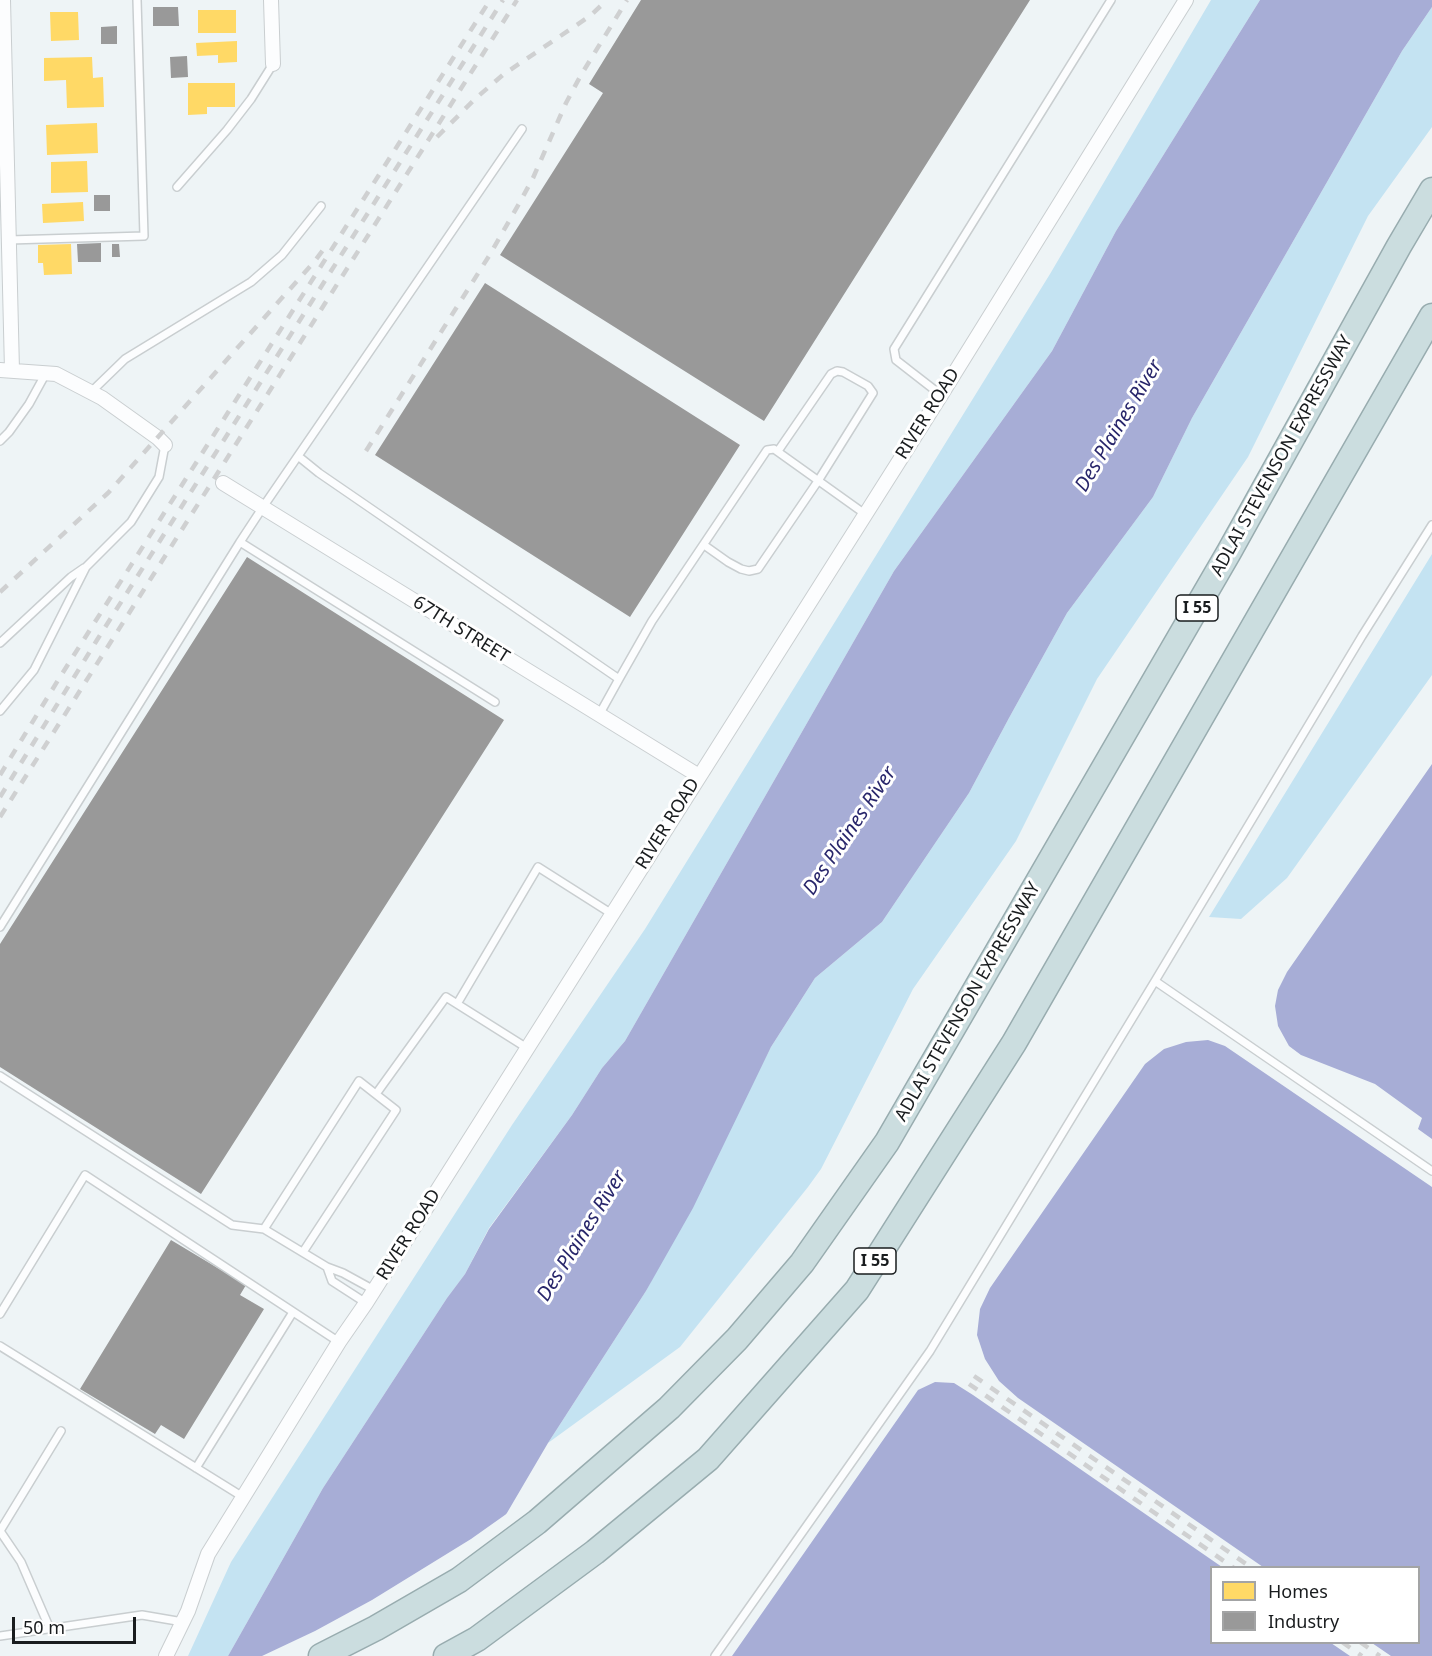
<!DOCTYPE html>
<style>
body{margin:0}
#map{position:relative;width:1432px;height:1656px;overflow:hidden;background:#eef4f6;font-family:"Noto Sans",sans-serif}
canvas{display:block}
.legend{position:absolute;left:1210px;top:1566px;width:210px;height:78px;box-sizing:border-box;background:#fff;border:2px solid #a3a4a5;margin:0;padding:8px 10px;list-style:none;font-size:18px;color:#191c1e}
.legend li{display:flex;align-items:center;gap:12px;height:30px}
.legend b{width:30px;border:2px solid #a3a4a5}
.scale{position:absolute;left:12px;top:1617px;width:124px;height:27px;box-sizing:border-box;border:3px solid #191c1e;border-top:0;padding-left:8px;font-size:18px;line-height:21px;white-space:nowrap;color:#191c1e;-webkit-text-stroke:4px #fff;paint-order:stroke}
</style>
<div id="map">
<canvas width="1432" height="1656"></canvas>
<ul class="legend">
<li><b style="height:16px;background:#ffd966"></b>Homes</li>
<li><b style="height:16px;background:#999"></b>Industry</li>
</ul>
<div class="scale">50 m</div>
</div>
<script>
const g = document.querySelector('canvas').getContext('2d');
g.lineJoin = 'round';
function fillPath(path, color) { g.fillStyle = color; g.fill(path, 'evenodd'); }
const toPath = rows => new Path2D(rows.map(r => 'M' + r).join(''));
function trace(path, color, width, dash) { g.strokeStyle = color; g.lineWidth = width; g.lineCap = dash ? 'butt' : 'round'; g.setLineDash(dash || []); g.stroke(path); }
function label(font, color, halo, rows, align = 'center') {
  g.font = font + ' "Noto Sans",sans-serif'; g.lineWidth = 6; g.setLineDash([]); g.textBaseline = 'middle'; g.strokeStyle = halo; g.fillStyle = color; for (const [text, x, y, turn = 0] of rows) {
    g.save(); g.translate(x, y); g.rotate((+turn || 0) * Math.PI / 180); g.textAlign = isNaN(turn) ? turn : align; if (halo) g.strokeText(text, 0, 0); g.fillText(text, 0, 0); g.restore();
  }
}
fillPath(toPath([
 [1211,0,1260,0,1116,231,1052,351,894,571,625,1041,602,1068,572,1115,489,1228,465,1274,447,1298,323,1488,228,1656,188,1656,231,1562,512,1125,645,929,1050,274],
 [1432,7,1432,127,1368,216,1248,457,1097,679,1016,841,913,989,821,1169,808,1187,680,1347,548,1443,646,1291,771,1047,815,978,882,922,969,793,1009,718,1067,613,1153,497,1192,418,1402,51],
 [1432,554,1432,675,1287,878,1241,919,1209,917]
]), '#c4e3f2');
fillPath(toPath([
 [1260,0,1432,0,1432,7,1402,51,1192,418,1153,497,1067,613,1009,718,969,793,882,922,815,978,771,1047,693,1208,646,1291,548,1443,423,1656,228,1656,323,1488,447,1298,465,1274,489,1229,572,1115,602,1068,625,1041,894,571,1052,351,1116,231],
 [1432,764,1432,1139,1418,1129,1422,1118,1375,1084,1301,1055,1289,1046,1278,1026,1275,1006,1278,990,1287,972],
 [1208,1040,1225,1046,1432,1187,1432,1656,1391,1656,1372,1643,1418,1642,1418,1568,1263,1567,1018,1398,999,1381,985,1359,977,1335,980,1309,990,1288,1145,1064,1164,1049,1186,1042],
 [935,1382,954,1383,973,1395,1222,1567,1212,1568,1212,1642,1331,1643,1350,1656,732,1656,918,1390]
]), '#a7add6');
fillPath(toPath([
 [512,1510,426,1656,262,1656,315,1631,372,1600,471,1539]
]), '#eef4f6');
fillPath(toPath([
 [198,10,236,10,236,33,198,33],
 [50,12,78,12,79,40,51,41],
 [237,41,237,62,218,63,218,55,197,56,196,43],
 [92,57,93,78,103,77,104,107,67,108,66,80,44,81,44,58],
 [188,83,235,83,235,107,207,107,207,114,188,115],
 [97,123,98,153,47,155,46,125],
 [87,161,88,192,51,193,51,162],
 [83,202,84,221,43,223,42,204],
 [71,244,72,274,44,275,43,263,38,263,38,245]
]), '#ffd966');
fillPath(toPath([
 [641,0,1030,0,764,421,500,255,603,93,589,84],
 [153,7,178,7,179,26,153,26],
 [117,26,117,44,101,44,101,27],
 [187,56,188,77,171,78,170,57],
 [94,195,110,195,110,211,94,211],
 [101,243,101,262,78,262,77,244],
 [112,244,119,244,120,257,112,257],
 [485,283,740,445,630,617,375,455],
 [247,557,504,720,201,1194,0,1067,0,944],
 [171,1240,246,1285,240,1295,264,1309,184,1439,161,1425,155,1434,80,1389]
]), '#999');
const lane = toPath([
 [177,187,227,130,251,99,273,64],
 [9,240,144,236,137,0],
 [91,392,125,359,251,282,282,255,321,206],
 [941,395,896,360,894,349,1111,0],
 [0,441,9,432,29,404,46,373],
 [298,456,319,473,619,679,652,621,767,450,774,449,865,514],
 [240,542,263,507,522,129],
 [704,545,728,562,741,569,749,571,758,569,818,481,873,393,868,386,843,372,837,371,831,374,778,451],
 [0,643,71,577,84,568],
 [0,711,34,670,86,567,131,522,159,477,165,445],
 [599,715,619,679],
 [0,927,240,542,495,702],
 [1155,981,1432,1171],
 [457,1004,538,867,612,914],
 [0,1076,232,1225,264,1229,327,1267],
 [376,1094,446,997,527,1048],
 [264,1229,359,1081,396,1110,303,1252],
 [366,1303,332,1281,327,1267,343,1273,374,1290],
 [0,1314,85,1175,339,1342],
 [0,1346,243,1497],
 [196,1468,293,1312],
 [0,1531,61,1431],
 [0,1531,21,1562,50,1629],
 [0,1636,142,1615,183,1622],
 [715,1656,930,1351,1155,981,1362,636,1432,525]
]);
const street = toPath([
 [3,0,12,370],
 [271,0,273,64],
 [0,370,56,374,102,398,158,438,165,445],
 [223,483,699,776],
 [166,1656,188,1611,208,1554,339,1342,366,1303,941,395,1186,0]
]);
const highway = toPath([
 [321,1656,376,1628,459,1580,537,1522,669,1408,737,1339,802,1263,887,1142,1229,552,1399,246,1432,190],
 [446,1656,477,1639,595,1552,708,1459,857,1290,1014,1043,1432,316]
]);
trace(lane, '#c9ced0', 10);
trace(street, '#c9ced0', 16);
trace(highway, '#98acaf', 27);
trace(lane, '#fcfdfe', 7);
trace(street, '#fcfdfe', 14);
trace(highway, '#cbdddf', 24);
trace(toPath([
 [437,137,476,98,504,74,590,16,607,0],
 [366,451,489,256,520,202,533,178,566,103,581,75,627,0],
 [0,592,108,493,314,262,323,250],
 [0,775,60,677,490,0],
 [0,797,97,640,503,0],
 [0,817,517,0],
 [974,1376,1252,1568],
 [969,1384,1234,1568],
 [1342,1642,1362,1656],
 [1360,1642,1380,1656]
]), '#cfd0d1', 4.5, [10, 10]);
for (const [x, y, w] of [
 [1197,608,42],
 [875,1261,42]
]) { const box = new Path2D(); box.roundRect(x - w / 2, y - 13, w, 26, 4.5); g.fillStyle = '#fff'; g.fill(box); trace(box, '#191c1e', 1.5); }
label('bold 16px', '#191c1e', null, [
 ["I 55",1197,608],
 ["I 55",875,1261]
]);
label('18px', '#191c1e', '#fff', [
 ["RIVER ROAD",928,414,-58],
 ["ADLAI STEVENSON EXPRESSWAY",1282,456,-61],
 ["67TH STREET",461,630,32],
 ["RIVER ROAD",668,824,-58],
 ["ADLAI STEVENSON EXPRESSWAY",968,1002,-60],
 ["RIVER ROAD",409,1235,-58]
]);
label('italic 20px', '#28266b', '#fff', [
 ["Des Plaines River",1119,426,-59],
 ["Des Plaines River",850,831,-56],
 ["Des Plaines River",582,1236,-58]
]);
</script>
